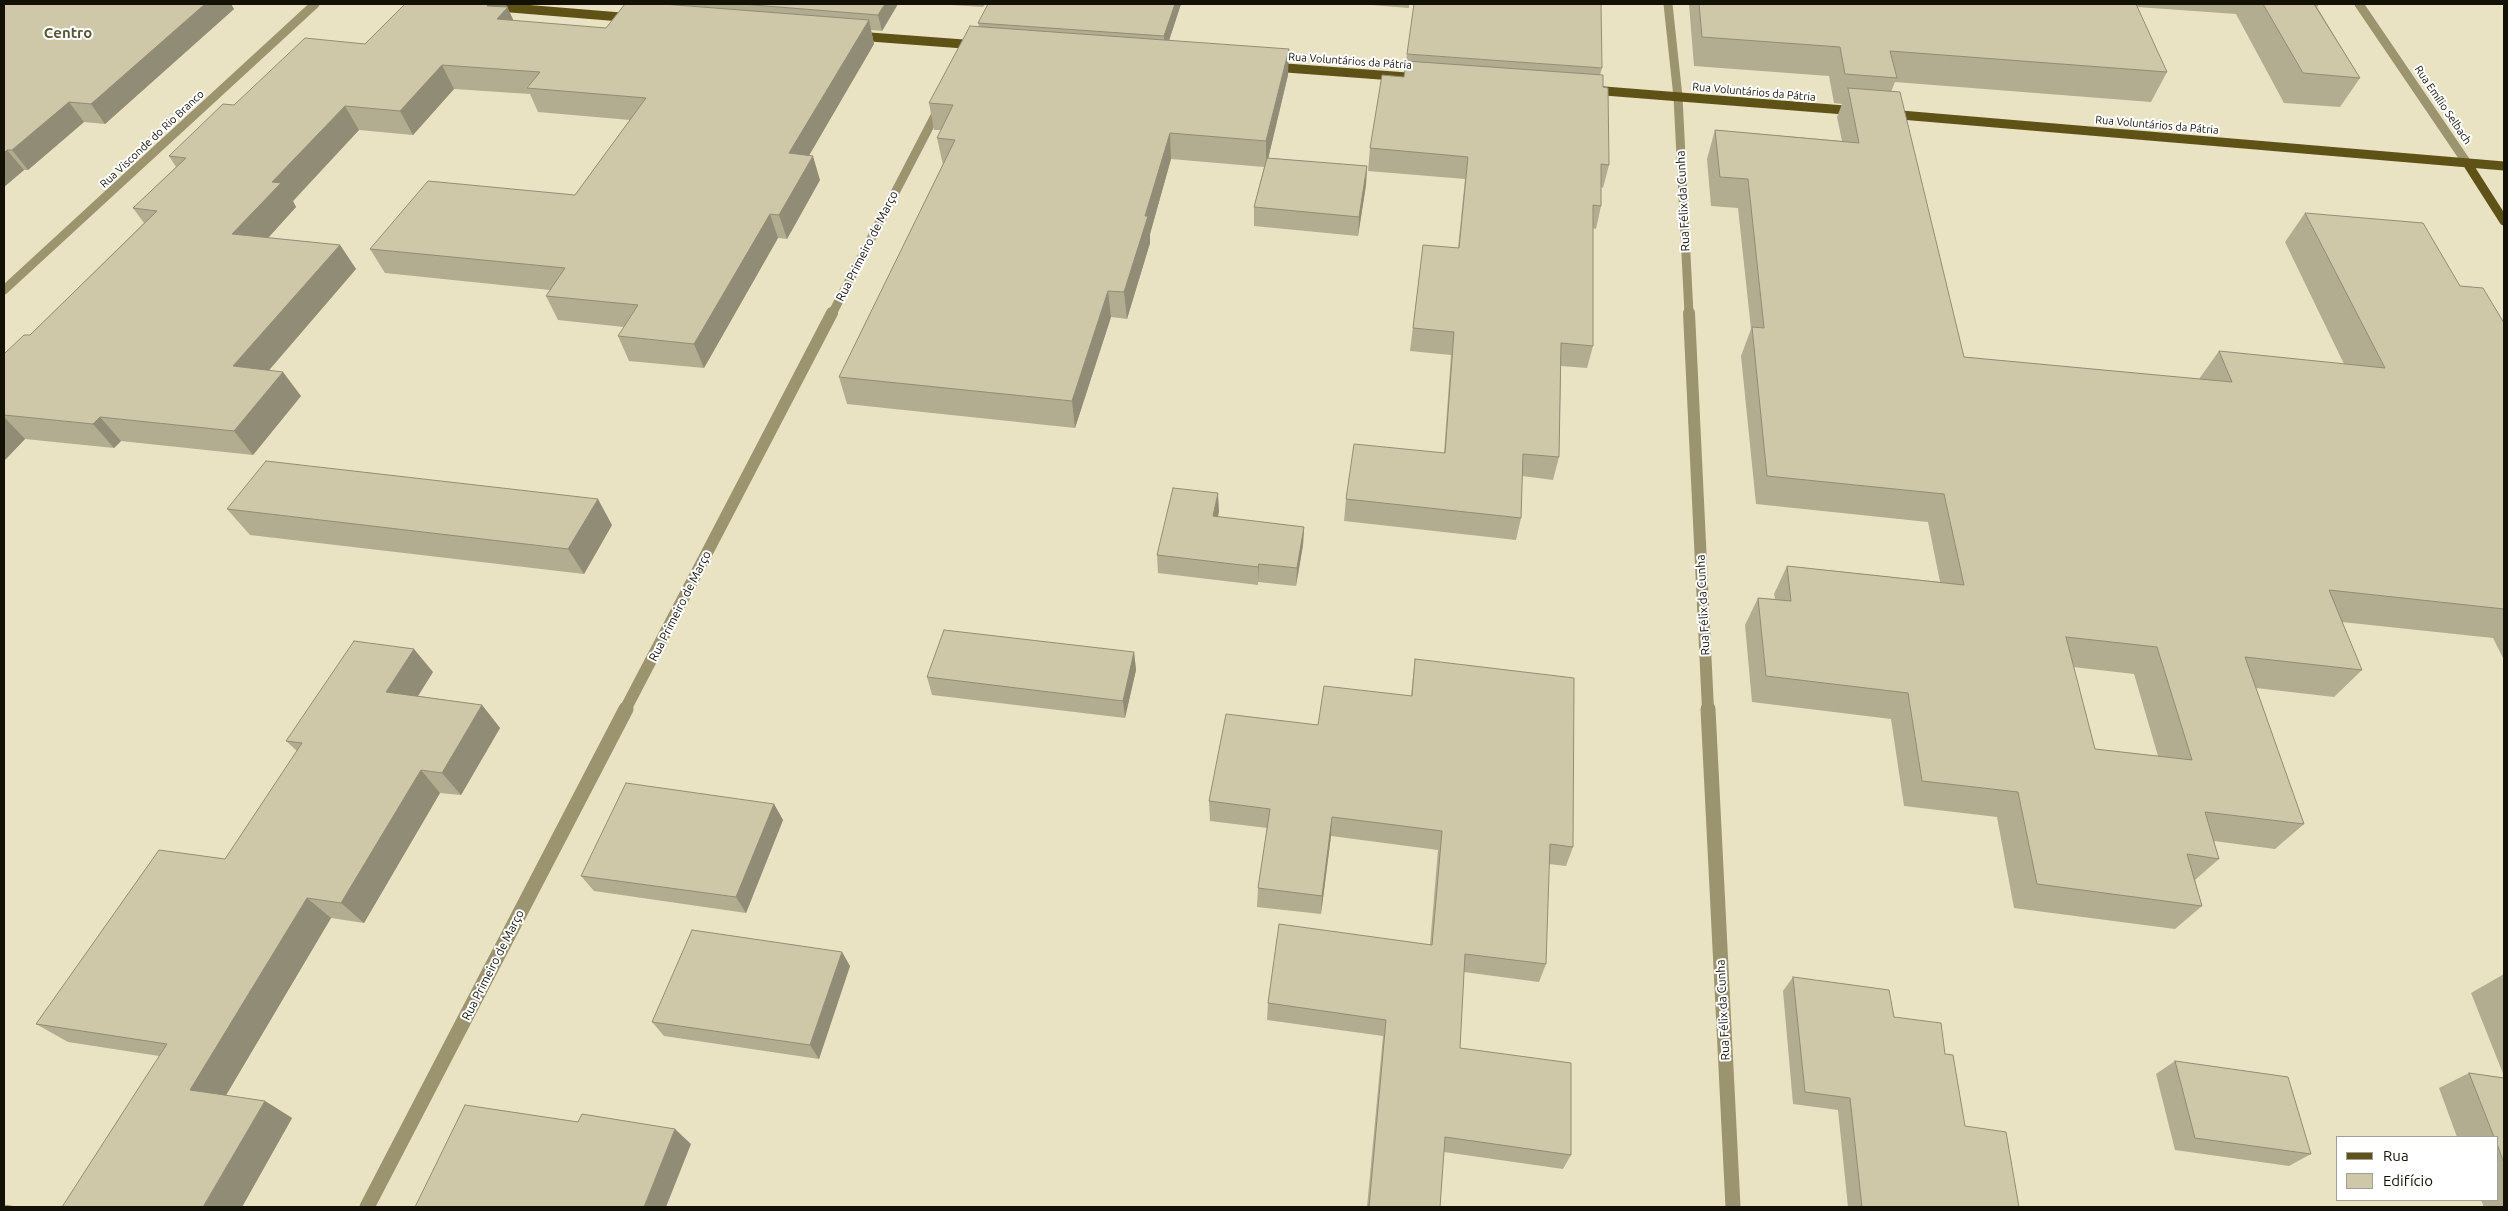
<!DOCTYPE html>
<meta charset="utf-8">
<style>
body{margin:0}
#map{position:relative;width:2508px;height:1211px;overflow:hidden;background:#eae3c3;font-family:Ubuntu,sans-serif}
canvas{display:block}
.frame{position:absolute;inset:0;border:5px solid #131006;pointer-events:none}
.legend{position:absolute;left:2336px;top:1136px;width:162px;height:65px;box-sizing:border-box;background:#fff;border:1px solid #a19f9b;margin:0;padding:6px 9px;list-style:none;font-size:15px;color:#131006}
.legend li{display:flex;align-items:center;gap:10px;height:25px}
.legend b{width:25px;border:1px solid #a19f9b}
</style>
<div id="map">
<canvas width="2508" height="1211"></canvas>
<div class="frame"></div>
<ul class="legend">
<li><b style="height:6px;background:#5f5217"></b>Rua</li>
<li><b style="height:14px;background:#cfc8a8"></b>Edifício</li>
</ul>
</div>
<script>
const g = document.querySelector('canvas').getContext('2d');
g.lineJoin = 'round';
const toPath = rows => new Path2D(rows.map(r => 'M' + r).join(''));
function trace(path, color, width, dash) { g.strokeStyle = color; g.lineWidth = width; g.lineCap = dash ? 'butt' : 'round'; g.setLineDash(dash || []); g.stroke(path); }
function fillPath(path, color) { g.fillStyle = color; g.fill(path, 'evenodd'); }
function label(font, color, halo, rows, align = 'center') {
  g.font = font + ' Ubuntu,sans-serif'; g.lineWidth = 4; g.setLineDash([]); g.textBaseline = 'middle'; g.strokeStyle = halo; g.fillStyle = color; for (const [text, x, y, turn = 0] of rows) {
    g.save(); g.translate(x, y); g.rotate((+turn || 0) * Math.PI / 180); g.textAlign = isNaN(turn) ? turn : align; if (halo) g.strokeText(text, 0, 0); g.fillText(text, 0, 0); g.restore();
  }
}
trace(toPath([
 [1668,4,1678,97,1689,314],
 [2359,4,2467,163],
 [4,290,315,4],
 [832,314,940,106]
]), '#9c946f', 9);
trace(toPath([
 [1689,313,1708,710],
 [625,710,832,313]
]), '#9c946f', 12);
trace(toPath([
 [1708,709,1733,1207],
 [367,1207,626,709]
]), '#9c946f', 15);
trace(toPath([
 [462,4,633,18],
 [857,36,977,45],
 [1273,67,1420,78],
 [1592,90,1857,111],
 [1889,114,2504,166],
 [2467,163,2504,221]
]), '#5f5217', 9);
fillPath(toPath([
 [4,4,231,4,234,9,105,124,84,122,28,170,24,170,4,187],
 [625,4,898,4,882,31,871,30,874,44,809,155,820,180,787,239,778,238,704,368,629,361,618,336,624,327,558,320,546,296,550,290,385,273,370,249,575,195,630,120,538,112,530,94,454,89,413,135,359,130,293,201,296,207,268,238,340,245,356,269,269,370,301,396,253,455,121,441,114,448,25,439,4,461,4,354,30,335,144,223,133,208,176,167,169,156,234,105,365,44,507,7,514,21,606,28],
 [936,4,985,4,983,7],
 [1181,4,1169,40,1288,75,1268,158,1367,166,1366,185,1358,236,1254,226,1254,207,1264,167,1171,159,1150,234,1150,243,1127,319,1111,317,1075,428,847,404,839,377,943,165,937,138,941,130,934,130,929,103,979,26,978,23],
 [1358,4,1409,4,1409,8],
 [1689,4,2319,4,2317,7,2360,78,2340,107,2284,103,2236,14,2137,7,2167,72,2151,102,1895,82,1891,92,1964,357,2199,379,2219,351,2344,364,2285,242,2305,213,2460,286,2504,323,2504,660,2493,638,2342,622,2362,670,2334,697,2256,688,2304,824,2275,849,2214,841,2219,859,2195,880,2202,906,2175,929,2014,908,1997,817,1904,806,1891,719,1752,702,1745,625,1758,598,1775,599,1774,594,1787,566,1940,582,1928,522,1756,504,1741,356,1751,329,1738,208,1711,206,1707,159,1715,130,1842,141,1837,117,1842,104,1834,103,1829,76,1694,66],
 [2073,667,2134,674,2158,756,2095,749],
 [1407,54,1602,68,1600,75,1603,87,1609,165,1603,188,1601,187,1601,206,1596,229,1593,228,1593,346,1587,368,1561,366,1559,457,1553,480,1522,476,1521,518,1516,540,1344,521,1346,499,1444,453,1451,355,1410,351,1423,245,1458,248,1465,179,1368,171,1370,148,1404,77],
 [227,509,612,525,584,574,250,535],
 [1219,511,1218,517,1304,527,1303,545,1296,586,1258,582,1258,585,1158,573,1157,555],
 [1134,652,1136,670,1125,718,932,695,927,677],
 [1415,659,1573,847,1566,866,1549,864,1546,964,1539,982,1464,972,1460,1048,1571,1155,1563,1169,1444,1152,1440,1207,1367,1207,1383,1036,1267,1020,1268,1003,1430,945,1438,850,1331,836,1321,914,1257,907,1258,888,1267,828,1210,821,1209,801,1411,696],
 [433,672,418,696,482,705,500,728,461,795,440,793,364,923,331,918,226,1095,265,1101,292,1118,242,1207,159,1056,68,1042,36,1024,225,859,297,751,286,741],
 [774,804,783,820,746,913,594,891,581,876],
 [850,966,819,1059,664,1036,652,1022],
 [2504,974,2504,1076,2471,993],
 [1793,977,1894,1017,1945,1054,1965,1126,2019,1207,1848,1207,1838,1110,1793,1104,1783,991],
 [2175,1061,2311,1154,2289,1166,2175,1150,2156,1074],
 [2469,1073,2504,1078,2504,1207,2484,1207,2481,1200,2497,1200,2497,1137,2457,1137,2439,1088]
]), '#b2ac90');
fillPath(toPath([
 [205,4,231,4,234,9,105,124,91,104],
 [488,4,506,4,518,31,497,29,487,6],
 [885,4,898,4,882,31,878,15],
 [1175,4,1181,4,1165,53,1164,36],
 [869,20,874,44,796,178,789,153],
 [1289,49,1288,75,1266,168,1266,141],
 [442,65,454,89,413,135,400,111],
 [69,102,84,122,28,170,12,150],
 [345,106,359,130,293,201,296,207,249,259,232,234,272,182],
 [1170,133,1171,159,1150,234,1150,243,1127,319,1124,292,1145,216],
 [7,150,24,170,4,187,4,153],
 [813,156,820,180,787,239,779,215],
 [1367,166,1366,185,1358,236,1359,217],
 [770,214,778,238,704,368,694,344],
 [340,245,356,269,252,390,233,366],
 [1108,291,1111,317,1075,428,1072,401],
 [283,372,301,396,253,455,234,431],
 [4,417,25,439,4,461],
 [100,417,121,441,114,448,93,424],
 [1218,493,1219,511,1214,535,1213,516],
 [598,499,612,525,584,574,568,549],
 [1304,527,1303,545,1296,586,1297,568],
 [1259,564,1258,582,1258,585,1258,567],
 [414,649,433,672,406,715,386,692],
 [1134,652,1136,670,1125,718,1123,701],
 [482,705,500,728,461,795,442,773],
 [421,770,440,793,364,923,341,903],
 [774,804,783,820,746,913,736,897],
 [1332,817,1331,836,1321,914,1322,896],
 [307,898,331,918,219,1107,190,1090],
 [842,952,850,966,819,1059,810,1045],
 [265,1101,292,1118,242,1207,203,1207],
 [675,1129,691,1144,666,1207,644,1207]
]), '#918c76');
const building = toPath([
 [4,4,205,4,91,104,69,102,12,150,7,150,4,153,4,4],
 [405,4,488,4,487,6,508,7,497,19,606,28,625,4,663,4,869,20,789,153,813,156,779,215,770,214,694,344,618,336,638,305,546,296,565,268,370,249,428,181,575,195,646,98,527,88,540,72,442,65,400,111,345,106,272,182,281,183,232,234,340,245,233,366,283,372,234,431,100,417,93,424,4,415,4,354,24,335,30,335,157,211,133,208,186,158,169,156,223,104,234,105,305,38,365,44,405,4],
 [741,4,885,4,878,15,741,4],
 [988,4,1175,4,1164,36,978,23,988,4],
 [1414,4,1601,4,1602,68,1407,54,1414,4],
 [1699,4,2136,4,2167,72,1890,51,1897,78,1845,74,1840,47,1702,37,1699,4],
 [2263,4,2314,4,2360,78,2303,73,2263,4],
 [970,26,1289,49,1266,141,1170,133,1145,216,1148,216,1124,292,1108,291,1072,401,839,377,955,140,937,138,953,105,929,103,970,26],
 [1406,61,1603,75,1603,87,1608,88,1609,165,1601,164,1601,206,1593,205,1593,346,1561,343,1559,457,1523,454,1521,518,1346,499,1354,444,1445,453,1454,332,1413,328,1423,245,1459,248,1468,157,1370,148,1382,75,1404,77,1406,61],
 [1848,88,1900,92,1964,357,2232,382,2219,351,2385,368,2305,213,2423,223,2460,286,2483,288,2504,323,2504,609,2329,590,2362,670,2245,657,2304,824,2205,812,2219,859,2187,854,2202,906,2037,884,2018,792,1922,781,1908,693,1766,676,1758,598,1791,601,1787,566,1964,585,1944,494,1767,476,1752,327,1764,328,1748,179,1720,177,1715,130,1859,143,1848,88],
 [2066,637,2157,647,2192,760,2095,749,2066,637],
 [1267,158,1367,166,1359,217,1254,207,1267,158],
 [266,461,598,499,568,549,227,509,266,461],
 [1173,488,1218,493,1213,516,1304,527,1297,568,1259,564,1258,567,1157,555,1173,488],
 [944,630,1134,652,1123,701,927,677,944,630],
 [354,641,414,649,386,692,482,705,442,773,421,770,341,903,307,898,190,1090,265,1101,203,1207,62,1207,167,1044,36,1024,159,850,225,859,302,743,286,741,354,641],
 [1415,659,1574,678,1573,847,1550,844,1546,964,1465,954,1460,1048,1571,1063,1571,1155,1445,1137,1440,1207,1369,1207,1386,1020,1268,1003,1279,924,1432,945,1442,831,1332,817,1322,896,1258,888,1270,809,1209,801,1226,714,1318,725,1324,686,1412,696,1415,659],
 [626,783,774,804,736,897,581,876,626,783],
 [692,930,842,952,810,1045,652,1022,692,930],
 [1793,977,1889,990,1894,1017,1941,1023,1945,1054,1953,1055,1965,1126,2006,1132,2019,1207,1862,1207,1850,1098,1805,1092,1793,977],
 [2175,1061,2288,1077,2311,1154,2195,1138,2175,1061],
 [2469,1073,2504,1078,2504,1163,2497,1144,2497,1137,2494,1137,2469,1073],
 [465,1105,578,1122,582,1114,675,1129,644,1207,415,1207,465,1105],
 [4,1205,16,1207,4,1207,4,1205]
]);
fillPath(building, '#cfc8a8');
trace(building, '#918c76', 1);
label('11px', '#131006', '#fff', [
 ["Rua Voluntários da Pátria",1350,61,4],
 ["Rua Voluntários da Pátria",1754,92,5],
 ["Rua Emílio Selbach",2443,105,56],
 ["Rua Voluntários da Pátria",2157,125,5],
 ["Rua Visconde do Rio Branco",152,139,-43]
]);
label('12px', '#131006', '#fff', [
 ["Rua Félix da Cunha",1683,201,-93],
 ["Rua Primeiro de Março",867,246,-63],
 ["Rua Félix da Cunha",1703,605,-93],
 ["Rua Primeiro de Março",680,606,-63],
 ["Rua Primeiro de Março",493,965,-63],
 ["Rua Félix da Cunha",1723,1010,-93]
]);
label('bold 15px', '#5b5539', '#fff', [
 ["Centro",68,33]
]);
</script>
